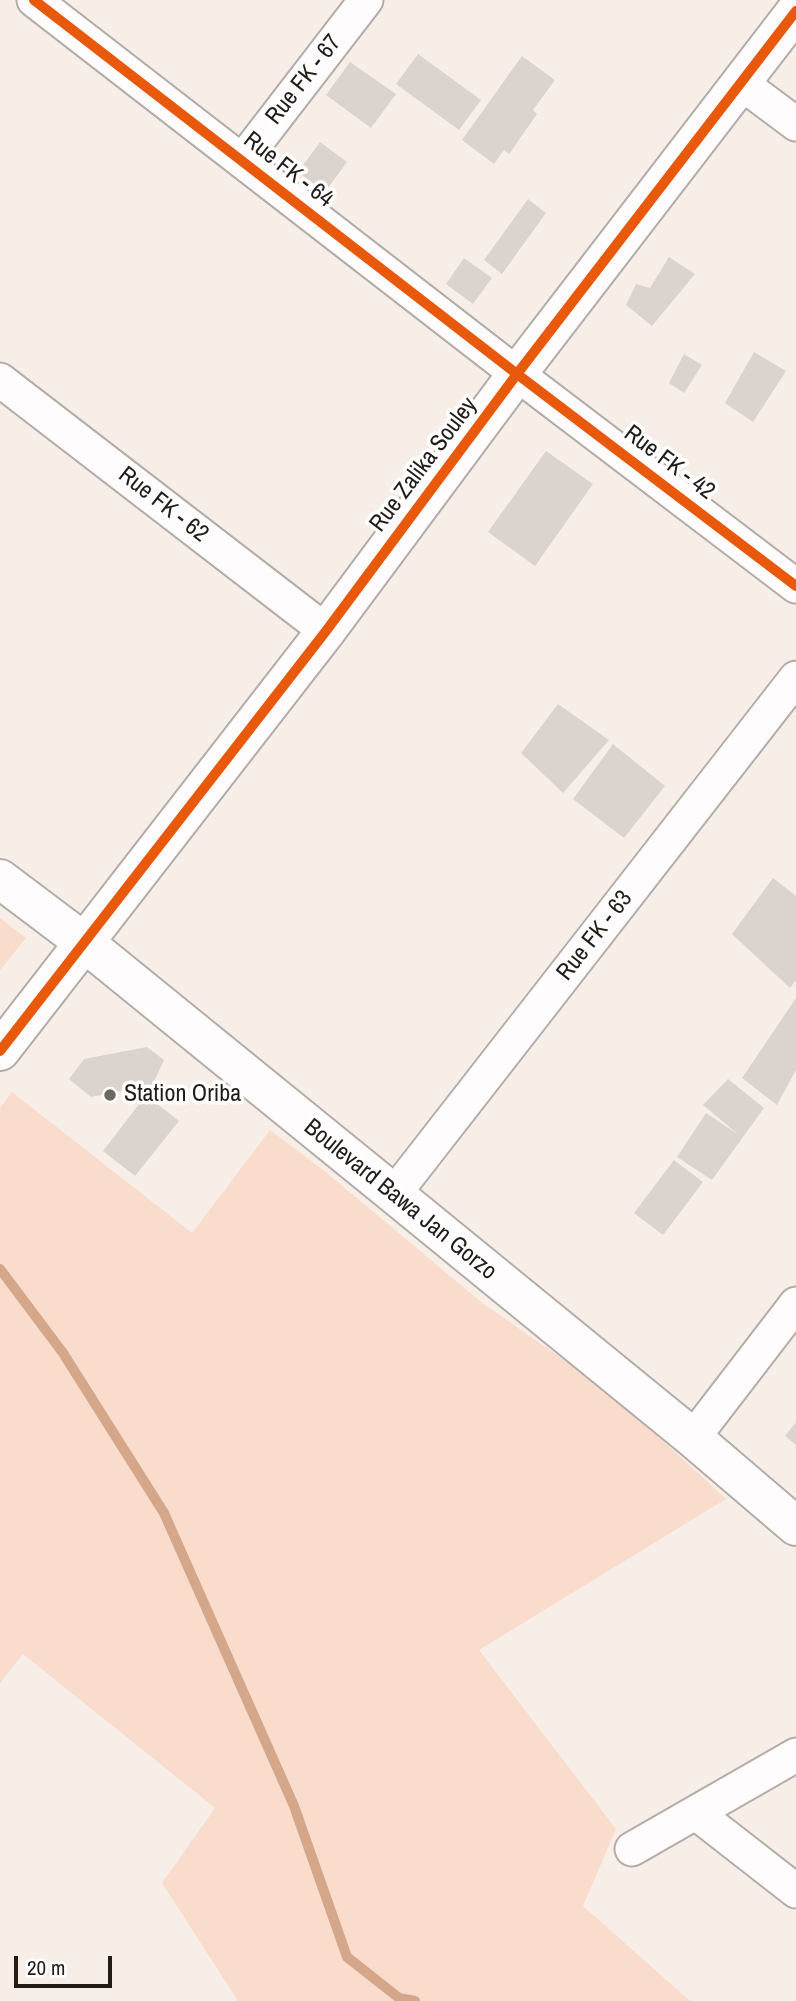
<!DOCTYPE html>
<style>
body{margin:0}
#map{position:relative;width:796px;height:2001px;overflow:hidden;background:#f8eee8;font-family:"Archivo Narrow",sans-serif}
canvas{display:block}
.scale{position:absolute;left:14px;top:1956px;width:98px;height:32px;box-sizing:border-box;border:4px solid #221c18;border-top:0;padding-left:9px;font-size:21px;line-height:24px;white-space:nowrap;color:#221c18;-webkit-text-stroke:5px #fff;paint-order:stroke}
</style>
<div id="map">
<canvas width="796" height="2001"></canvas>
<div class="scale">20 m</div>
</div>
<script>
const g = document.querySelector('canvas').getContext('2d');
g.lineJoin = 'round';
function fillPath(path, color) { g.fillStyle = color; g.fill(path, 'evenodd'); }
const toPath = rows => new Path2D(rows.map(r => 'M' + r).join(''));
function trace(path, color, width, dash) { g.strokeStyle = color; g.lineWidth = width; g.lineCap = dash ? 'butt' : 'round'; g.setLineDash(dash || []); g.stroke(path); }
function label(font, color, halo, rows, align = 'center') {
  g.font = font + ' "Archivo Narrow",sans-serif'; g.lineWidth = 7; g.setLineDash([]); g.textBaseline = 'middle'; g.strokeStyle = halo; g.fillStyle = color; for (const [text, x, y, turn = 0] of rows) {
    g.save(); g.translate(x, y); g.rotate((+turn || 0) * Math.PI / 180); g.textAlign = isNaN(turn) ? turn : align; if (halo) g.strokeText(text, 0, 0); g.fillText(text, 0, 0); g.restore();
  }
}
fillPath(toPath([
 [0,918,26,938,0,970],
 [12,1092,192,1233,270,1130,322,1169,481,1302,611,1393,726,1499,479,1650,616,1829,583,1906,690,2001,238,2001,162,1883,215,1808,23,1654,0,1683,0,1108]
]), '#f9dccb');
trace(toPath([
 [0,1269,63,1353,164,1513,294,1806,347,1957,399,1998,415,2001]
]), '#d4a78b', 10);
fillPath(toPath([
 [418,54,481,100,459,130,396,84],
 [522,56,555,80,533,110,537,114,509,154,504,150,494,164,462,140],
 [350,62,396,94,371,128,326,95],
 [320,142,347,162,325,192,298,172],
 [528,199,546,213,502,274,484,260],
 [669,257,695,274,652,326,626,305,636,284,650,288],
 [464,258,492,278,473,304,446,284],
 [754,352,786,371,753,422,725,403],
 [684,354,702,365,684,393,669,383],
 [546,451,593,484,535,566,488,532],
 [558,704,609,740,563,793,521,753],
 [613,744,665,786,624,838,573,799],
 [773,878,796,896,796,980,790,988,732,934],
 [796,998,796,1070,777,1105,742,1078],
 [147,1047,164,1060,149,1092,141,1087,91,1097,69,1079,84,1059],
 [728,1079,764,1108,712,1180,677,1157,706,1113,739,1135,703,1105],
 [146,1095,179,1121,135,1176,103,1151],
 [674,1160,703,1182,663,1235,634,1213],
 [796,1422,796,1445,785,1436]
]), '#dbd3ce');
const minor = toPath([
 [34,0,517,374,796,586],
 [741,83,796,124],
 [242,161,366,0],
 [0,380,326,631],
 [394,1194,796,678],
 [693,1438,796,1304],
 [696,1813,796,1891],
 [632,1849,796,1755]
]);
const tertiary = toPath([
 [0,1051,326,631,517,374,796,11]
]);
const secondary = toPath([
 [0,879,85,943,394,1194,693,1438,796,1526]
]);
trace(minor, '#b3aca8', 37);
trace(tertiary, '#b3aca8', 42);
trace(secondary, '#b3aca8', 42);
trace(minor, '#fefcfc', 33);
trace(tertiary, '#fefcfc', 38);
trace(secondary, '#fefcfc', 38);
trace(toPath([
 [34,0,517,374,796,586],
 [0,1051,326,631,517,374,796,11]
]), '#e8590c', 10);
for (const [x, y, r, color] of [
 [110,1095,7,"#6d6661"]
]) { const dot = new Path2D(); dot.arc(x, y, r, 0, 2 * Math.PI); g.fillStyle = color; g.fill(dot); trace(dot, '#fff', 2.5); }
label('24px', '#221c18', '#fff', [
 ["Rue FK - 67",304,80,-52],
 ["Rue FK - 64",288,170,38],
 ["Rue FK - 42",669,463,37],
 ["Rue Zalika Souley",424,465,-53],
 ["Rue FK - 62",163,505,38],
 ["Rue FK - 63",595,936,-52],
 ["Boulevard Bawa Jan Gorzo",400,1200,39]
]);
label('24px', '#221c18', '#fff', [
 ["Station Oriba",124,1095]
], 'left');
</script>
